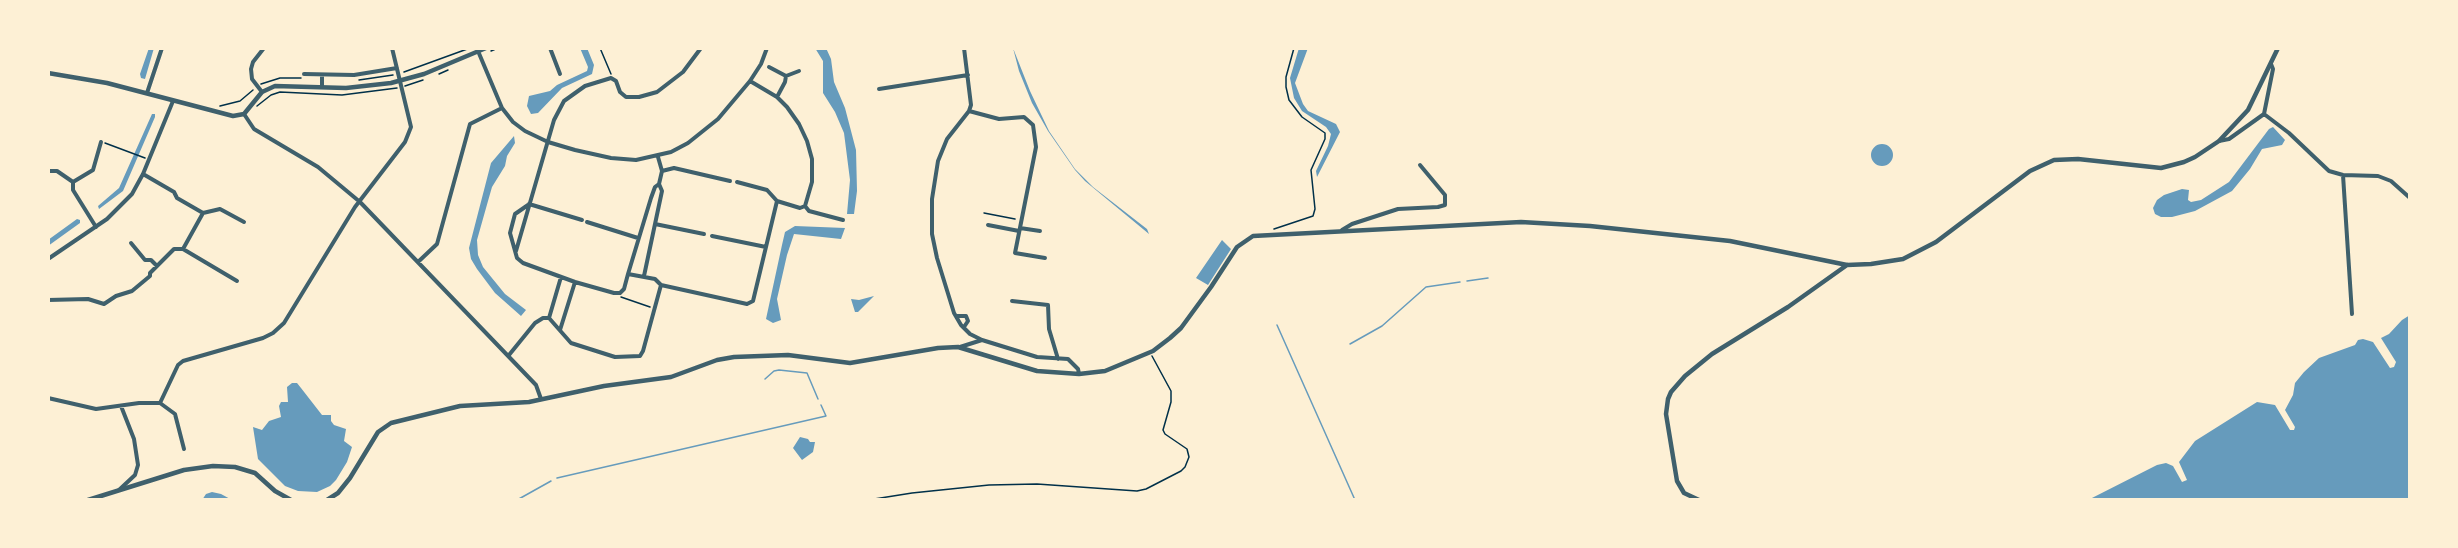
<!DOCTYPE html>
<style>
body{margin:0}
#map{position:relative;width:2458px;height:548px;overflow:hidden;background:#fdf0d5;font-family:Montserrat,sans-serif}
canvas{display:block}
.frame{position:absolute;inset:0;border:50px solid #fdf0d5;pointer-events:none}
</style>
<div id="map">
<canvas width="2458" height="548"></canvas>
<div class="frame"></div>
</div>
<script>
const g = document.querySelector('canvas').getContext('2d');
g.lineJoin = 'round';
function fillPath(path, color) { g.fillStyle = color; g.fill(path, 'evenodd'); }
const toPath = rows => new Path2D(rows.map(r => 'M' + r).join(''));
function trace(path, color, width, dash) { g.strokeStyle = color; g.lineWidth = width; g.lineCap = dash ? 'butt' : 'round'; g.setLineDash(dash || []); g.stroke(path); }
fillPath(toPath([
 [149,48,154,48,145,79,141,78,140,74],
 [580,48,587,48,594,65,592,74,562,88,538,113,531,114,527,106,529,96,550,91,557,85,587,71,588,67],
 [815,48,826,48,831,59,834,82,845,108,856,150,857,191,854,214,847,214,850,180,844,133,835,112,823,93,823,61],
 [1013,48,1030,91,1049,131,1075,169,1093,187,1147,229,1149,234,1085,181,1075,170,1048,131,1032,103,1019,71],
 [1299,48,1308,48,1295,83,1303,104,1308,111,1336,124,1340,132,1317,177,1316,171,1328,146,1331,134,1326,127,1302,111,1294,98,1290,78],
 [152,114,155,114,155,117,123,191,99,209,98,206,119,188],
 [2273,127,2285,140,2282,145,2262,149,2250,169,2232,191,2195,211,2172,217,2161,217,2155,214,2153,208,2157,200,2164,195,2182,189,2189,190,2188,200,2191,202,2201,200,2229,182,2269,129],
 [514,136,515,143,507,156,505,166,492,187,488,201,477,240,478,255,483,267,505,294,526,310,521,316,495,293,477,269,471,259,469,248,491,163],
 '1871 155a11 11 0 1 1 22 0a11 11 0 1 1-22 0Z',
 [77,219,80,220,80,223,48,246,48,240],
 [795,226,845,228,841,239,794,234,787,255,777,299,781,320,773,323,766,319,782,245,785,232],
 [1222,240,1231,249,1208,285,1196,278],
 [874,296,858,312,855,312,851,299,859,300],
 [2410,315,2410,500,2088,500,2157,465,2166,463,2173,466,2182,482,2187,480,2179,462,2195,441,2257,402,2275,405,2290,430,2294,430,2295,427,2285,410,2293,395,2295,383,2304,372,2319,358,2355,345,2358,340,2363,339,2373,342,2390,368,2394,367,2396,362,2381,338,2389,334,2402,320],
 [292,383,297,383,301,388,322,415,331,415,331,421,334,425,346,429,344,441,352,447,347,462,336,480,330,486,317,492,298,491,285,486,258,459,253,427,262,430,269,421,281,417,279,406,281,402,288,402,287,387],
 [800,437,808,439,810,442,815,442,813,452,802,460,793,448],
 [212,492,221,494,232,500,202,500,206,494]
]), '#669bbc');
trace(toPath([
 [1467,281,1488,278],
 [1277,325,1355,500],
 [1350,344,1382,326,1426,287,1460,282],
 [765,379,774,371,779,370,807,373,818,399],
 [557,478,826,416,821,405],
 [517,500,551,481]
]), '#669bbc', 1.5);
trace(toPath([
 [600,48,611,74],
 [491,51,498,48],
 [404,72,470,48],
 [439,74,448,70],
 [359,80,393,75],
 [261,84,280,78,301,78],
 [405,86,423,80],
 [220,106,240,101,253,90],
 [257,106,271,95,280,92,342,95,397,88],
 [105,143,145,158],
 [984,213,1015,219],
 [1274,229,1313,216,1315,209,1311,170,1325,139,1325,133,1302,117,1289,100,1286,87,1286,77,1294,48],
 [621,297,650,307],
 [868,500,912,493,989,485,1037,484,1137,491,1146,489,1181,471,1185,467,1189,457,1187,449,1165,434,1163,430,1171,402,1171,391,1152,356]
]), '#003049', 1.5);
trace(toPath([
 [48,339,48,340]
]), '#3f606c', 1.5);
trace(toPath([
 [550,48,560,74],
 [964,48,971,105,969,111,947,139,938,161,932,199,932,234,937,258,954,313,961,325,970,334,982,340],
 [478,51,502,108,513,122,525,131,548,142,575,150,611,158,636,160,671,152,688,143,718,119,750,81,761,64,767,48],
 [769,67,786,76,785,82,777,97],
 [304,74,354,75,397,68],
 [322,75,322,87],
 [786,76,799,71],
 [750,81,777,97,787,107,799,124,807,141,812,159,812,182,805,206],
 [879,89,968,75],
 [262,92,252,79,251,69,253,62,264,48],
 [147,93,162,48],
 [969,111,999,119,1024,117,1033,125,1036,147,1015,253,1045,258],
 [244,114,254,129,318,167,360,202,536,385,541,399],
 [2264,114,2289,133,2329,171,2343,175,2378,176,2391,181,2410,198],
 [2219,141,2229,139,2264,114,2273,69,2271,64],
 [48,171,57,171,73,182,73,190,96,227],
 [662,171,674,168,730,181],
 [143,174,174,192,177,198,203,213,220,209,244,222],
 [2343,175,2352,314],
 [73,182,93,170,101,142],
 [737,182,767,190,777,201,800,208,805,206,809,211,843,220],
 [529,204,582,220],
 [528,205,515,214,510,233,517,258,523,263,575,282,614,293,620,293,624,289,628,274,655,279,661,285],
 [587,222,638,238],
 [655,224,704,234],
 [988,225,1019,231],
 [1020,228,1040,231],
 [1342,230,1352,224,1398,209,1438,207,1445,205,1445,195,1420,165],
 [712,236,766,247],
 [131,243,145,260,151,260,157,266],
 [183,249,203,213],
 [516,251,554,120,564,101,585,86,611,78,616,81,620,92,626,97,639,97,657,92,683,72,701,48],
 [48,259,107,219,132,194,143,174,173,101],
 [418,262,437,244,470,124,502,108],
 [628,274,651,198,655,187,659,184],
 [644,276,662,191,659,184,662,171,658,157],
 [48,300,88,299,104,304,116,296,132,291,150,276,150,273,174,249,183,249,237,281],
 [1012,301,1048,305,1049,329,1058,359],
 [956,316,966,316,968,321,964,327],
 [549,318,571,343,615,357,640,356,643,351,661,285,747,304,753,301,777,201],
 [549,318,561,277],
 [560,330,575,282],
 [960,347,982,340,1037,357,1068,359,1078,369,1079,374],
 [509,355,535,323,543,318,549,318],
 [48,398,96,409,139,403,160,403,175,414,184,449],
 [160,403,178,365,183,361,263,338,273,333,284,323,355,207,405,142,411,127,392,48],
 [119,490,135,475,138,465,134,439,121,406]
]), '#3f606c', 4);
trace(toPath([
 [48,73,107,83,233,116,244,114,262,92,275,86,346,88,391,83,424,74,486,48],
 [88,500,184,470,213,466,235,467,255,473,275,491,291,500],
 [327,500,338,493,350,478,378,432,391,423,460,406,529,402,604,386,671,377,717,360,734,357,788,355,850,363,938,348,958,347,1037,371,1079,374,1105,371,1153,351,1170,338,1181,328,1211,287,1237,247,1253,236,1521,222,1590,226,1730,241,1847,265,1871,264,1903,259,1936,242,2030,171,2054,160,2078,159,2161,168,2184,162,2195,157,2219,141,2248,110,2278,48],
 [1699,500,1684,493,1677,481,1666,414,1668,399,1671,392,1685,376,1712,354,1788,307,1847,265]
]), '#3f606c', 4.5);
</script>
